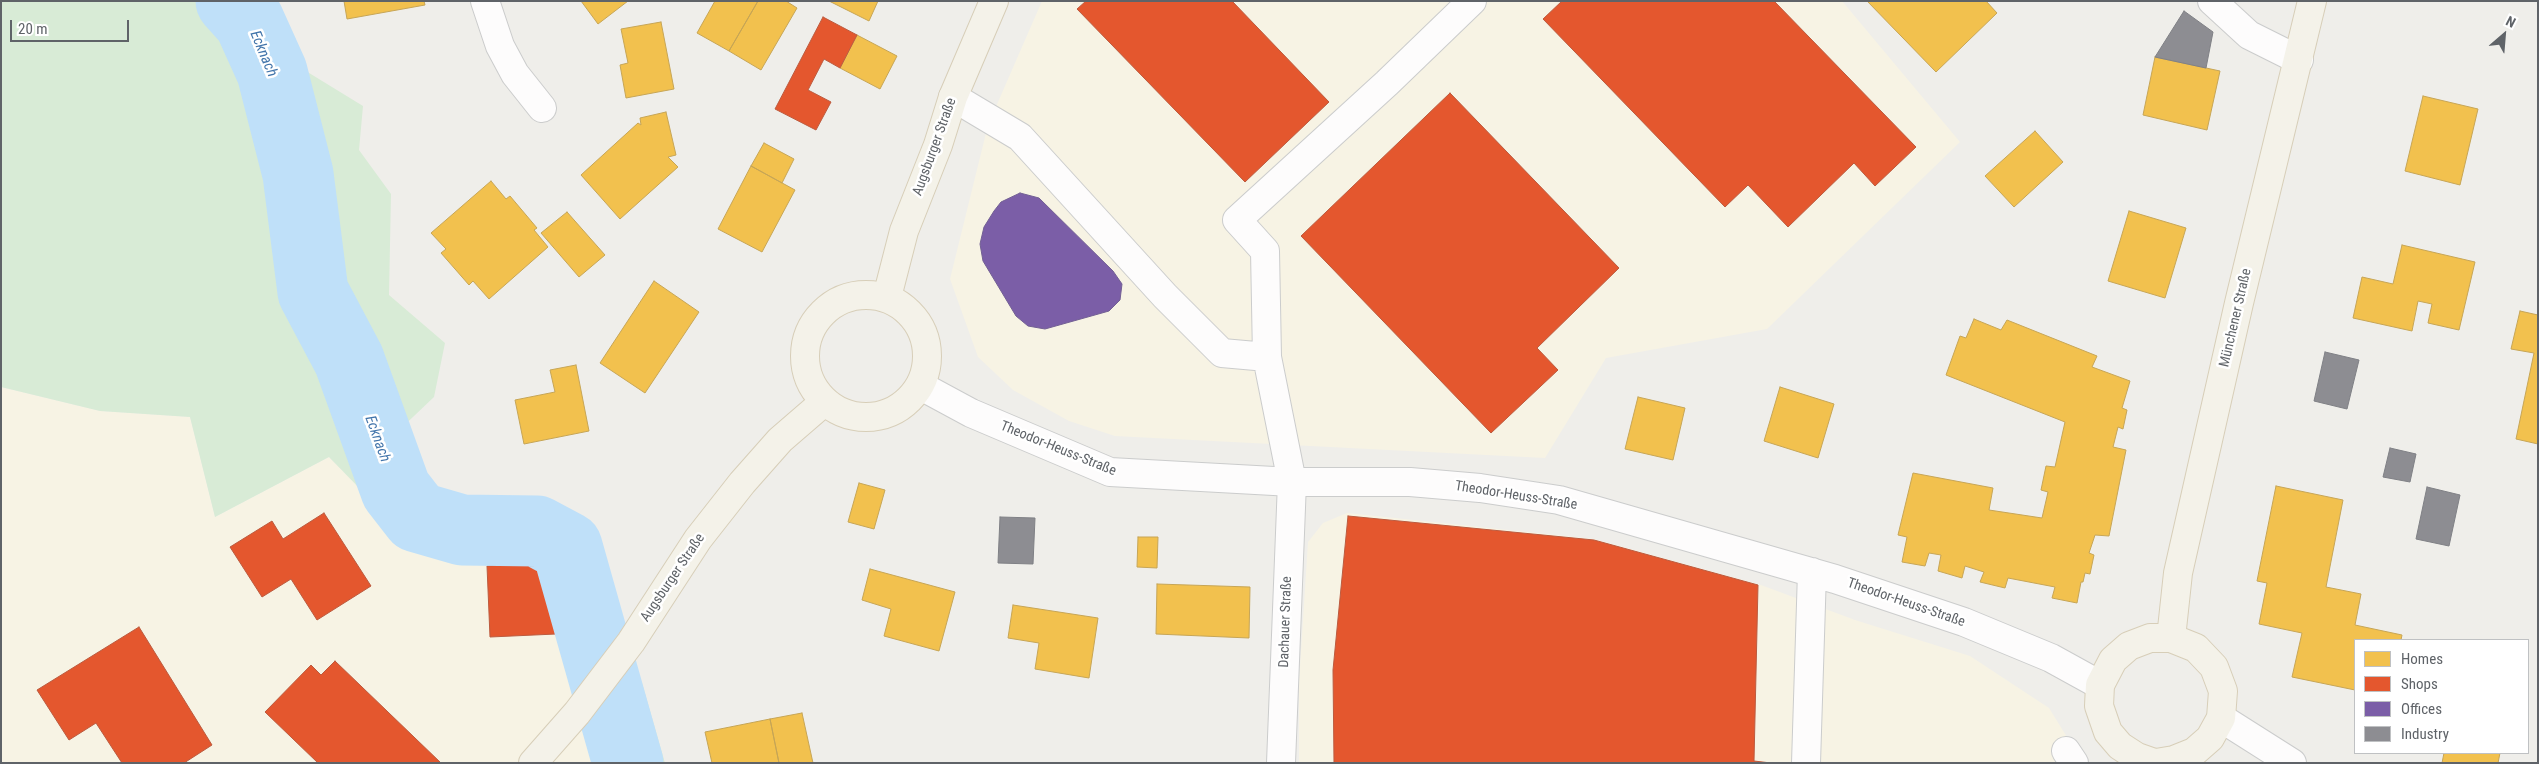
<!DOCTYPE html>
<meta charset="utf-8">
<style>
body{margin:0}
#map{position:relative;width:2539px;height:764px;overflow:hidden;background:#efeeea;font-family:"Roboto Condensed",sans-serif}
canvas{display:block}
.frame{position:absolute;inset:0;border:2px solid #5f6368;pointer-events:none}
.legend{position:absolute;left:2354px;top:639px;width:175px;height:115px;box-sizing:border-box;background:#fff;border:1px solid #bfc1c3;margin:0;padding:6px 9px;list-style:none;font-size:15px;color:#5f6368}
.legend li{display:flex;align-items:center;gap:10px;height:25px}
.legend b{width:25px;border:1px solid #bfc1c3}
.north{position:absolute;left:2479px;top:10px;width:50px;height:50px;-webkit-text-stroke:4px #fff;paint-order:stroke;rotate:27deg;font-size:14px;font-weight:700;line-height:20px;text-align:center;color:#5f6368}
.north::after{content:'';display:block;margin:auto;width:18px;height:22px;background:#5f6368;clip-path:polygon(50% 0,100% 100%,50% 72%,0 100%)}
.scale{position:absolute;left:10px;top:20px;width:119px;height:22px;box-sizing:border-box;border:2px solid #5f6368;border-top:0;padding-left:6px;font-size:15px;line-height:18px;white-space:nowrap;color:#5f6368;-webkit-text-stroke:4px #fff;paint-order:stroke}
</style>
<div id="map">
<canvas width="2539" height="764"></canvas>
<div class="frame"></div>
<ul class="legend">
<li><b style="height:14px;background:#f2c14e"></b>Homes</li>
<li><b style="height:14px;background:#e4572e"></b>Shops</li>
<li><b style="height:14px;background:#7b5ea7"></b>Offices</li>
<li><b style="height:14px;background:#8d8d92"></b>Industry</li>
</ul>
<div class="north">N</div>
<div class="scale">20 m</div>
</div>
<script>
const g = document.querySelector('canvas').getContext('2d');
g.lineJoin = 'round';
function fillPath(path, color) { g.fillStyle = color; g.fill(path, 'evenodd'); }
const toPath = rows => new Path2D(rows.map(r => 'M' + r).join(''));
function trace(path, color, width, dash) { g.strokeStyle = color; g.lineWidth = width; g.lineCap = dash ? 'butt' : 'round'; g.setLineDash(dash || []); g.stroke(path); }
function label(font, color, halo, rows, align = 'center') {
  g.font = font + ' "Roboto Condensed",sans-serif'; g.lineWidth = 5; g.setLineDash([]); g.textBaseline = 'middle'; g.strokeStyle = halo; g.fillStyle = color; for (const [text, x, y, turn = 0] of rows) {
    g.save(); g.translate(x, y); g.rotate((+turn || 0) * Math.PI / 180); g.textAlign = isNaN(turn) ? turn : align; if (halo) g.strokeText(text, 0, 0); g.fillText(text, 0, 0); g.restore();
  }
}
fillPath(toPath([
 [1042,1,1842,1,1960,142,1767,329,1606,358,1545,458,1115,436,1069,421,1013,390,978,357,950,279,988,125],
 [1,387,100,411,190,417,215,517,329,457,403,533,464,546,538,541,552,549,578,638,598,763,1,763],
 [1347,513,1594,539,1761,585,1855,620,1970,656,2049,708,2083,763,1299,763,1299,682,1308,542,1323,523]
]), '#f7f3e4');
fillPath(toPath([
 [1,1,265,1,275,15,283,57,363,106,359,150,391,194,389,295,445,343,434,397,394,435,402,474,419,499,469,519,550,517,570,529,602,613,578,638,552,549,538,541,464,546,403,533,329,457,215,517,190,417,100,411,1,387],
 [642,683,665,763,598,763,593,743]
]), '#d8ebd6');
const homes = toPath([
 [344,1,424,1,425,5,347,19,344,1],
 [581,1,628,1,598,24,581,1],
 [715,1,758,1,729,51,697,33,715,1],
 [758,1,786,1,797,8,761,70,729,51,758,1],
 [829,1,878,1,869,21,829,1],
 [1867,1,1986,1,1997,13,1936,72,1867,1],
 [661,22,674,89,626,98,620,65,628,63,621,29,661,22],
 [857,35,897,56,880,89,840,68,857,35],
 [2155,57,2220,71,2207,130,2143,115,2155,57],
 [2423,96,2478,109,2460,185,2405,171,2423,96],
 [666,112,676,155,668,157,678,167,620,219,581,175,638,123,641,125,640,118,666,112],
 [2035,131,2063,162,2014,207,1985,176,2035,131],
 [764,143,794,159,782,183,751,166,764,143],
 [751,166,795,190,762,252,718,229,751,166],
 [491,181,506,199,510,196,537,228,534,230,548,247,489,299,473,281,469,285,441,253,446,249,431,233,491,181],
 [2129,211,2186,228,2165,298,2108,281,2129,211],
 [567,212,605,255,579,277,541,233,567,212],
 [2402,245,2475,262,2459,330,2428,323,2432,304,2418,301,2412,331,2353,318,2362,277,2393,284,2402,245],
 [654,281,699,312,645,393,600,363,654,281],
 [2520,311,2538,315,2538,444,2516,439,2534,353,2511,349,2520,311],
 [1974,319,2001,330,2007,320,2097,356,2092,367,2130,381,2122,408,2127,410,2123,429,2118,427,2113,447,2126,450,2109,536,2095,535,2089,553,2094,555,2090,574,2085,573,2083,582,2081,582,2077,603,2052,598,2055,587,2008,578,2005,588,1980,582,1984,572,1965,566,1962,578,1938,571,1941,555,1929,553,1925,566,1902,562,1907,537,1898,535,1913,473,1993,488,1989,510,2042,518,2048,492,2041,490,2046,466,2055,467,2065,422,1946,375,1960,336,1966,338,1974,319],
 [576,365,589,431,524,444,515,400,555,392,550,370,576,365],
 [1780,387,1834,404,1818,458,1764,441,1780,387],
 [1638,397,1685,408,1673,460,1625,449,1638,397],
 [859,483,885,490,874,529,848,522,859,483],
 [2276,486,2343,500,2326,587,2361,594,2355,625,2402,635,2401,640,2355,640,2355,690,2292,677,2302,633,2259,624,2267,583,2257,581,2276,486],
 [1138,537,1158,537,1157,568,1137,567,1138,537],
 [870,569,955,592,939,651,884,636,891,609,862,600,870,569],
 [1157,584,1250,587,1249,638,1156,634,1157,584],
 [1013,605,1098,618,1089,678,1035,669,1039,643,1008,638,1013,605],
 [802,713,813,763,779,763,770,719,802,713],
 [770,719,779,763,712,763,705,732,770,719],
 [2444,753,2500,753,2498,763,2442,763,2444,753]
]);
fillPath(homes, '#f2c14e');
trace(homes, '#c6a556', 1);
const shops = toPath([
 [1086,1,1232,1,1329,102,1245,182,1077,9,1086,1],
 [1562,1,1774,1,1916,147,1875,186,1854,163,1788,227,1748,185,1725,207,1543,19,1562,1],
 [823,17,857,35,840,68,824,59,808,90,831,102,816,130,775,109,823,17],
 [1450,93,1619,268,1537,348,1558,370,1491,433,1301,236,1450,93],
 [324,513,371,586,317,620,291,579,262,597,230,547,272,521,283,539,324,513],
 [1348,516,1594,540,1758,585,1754,761,1771,763,1334,763,1333,670,1348,516],
 [537,544,538,564,553,563,556,634,490,637,487,566,501,565,500,546,537,544],
 [139,627,212,745,184,763,122,763,96,723,69,740,37,690,139,627],
 [335,661,441,763,318,763,265,712,311,665,321,675,335,661]
]);
fillPath(shops, '#e4572e');
trace(shops, '#bc5b3f', 1);
const offices = toPath([
 [1020,193,1039,198,1113,271,1122,284,1120,300,1109,311,1045,329,1028,326,1016,316,983,261,980,244,984,227,994,211,1001,202,1020,193]
]);
fillPath(offices, '#7b5ea7');
trace(offices, '#736094', 1);
const industry = toPath([
 [2184,11,2213,32,2206,68,2155,57,2184,11],
 [2325,352,2359,360,2347,409,2314,401,2325,352],
 [2390,448,2416,454,2410,482,2383,477,2390,448],
 [2427,487,2460,495,2449,546,2416,539,2427,487],
 [1000,517,1035,518,1033,564,998,563,1000,517]
]);
fillPath(industry, '#8d8d92');
trace(industry, '#7f8085', 1);
trace(toPath([
 [231,1,249,21,272,72,298,174,313,292,349,360,396,490,417,517,462,530,537,531,567,547,628,763]
]), '#bfe0f9', 71);
const minor = toPath([
 [485,1,500,46,515,74,542,108],
 [2212,1,2249,35,2299,60],
 [953,97,1020,137,1165,296,1222,353,1267,357],
 [921,386,971,413,1110,472,1292,482,1410,482,1480,488,1559,500,1835,579,1964,622,2051,658,2100,685],
 [2221,718,2292,763],
 [2066,751,2074,763],
 [1281,763,1292,482,1267,357,1265,251,1237,220,1387,83,1472,1],
 [1806,763,1812,572]
]);
const major = toPath([
 '805 356a61 61 0 1 1 122 0a61 61 0 1 1-122 0Z',
 [887,297,904,231,938,145,953,97,994,1],
 [2171,638,2178,573,2239,303,2312,1],
 [533,763,577,713,631,642,698,539,742,483,780,440,824,402],
 [2154,763,2137,757,2120,746,2108,732,2099,706,2100,685,2113,660,2129,646,2150,638,2171,638,2196,648,2214,667,2223,691,2221,718,2210,738,2194,752,2174,760,2156,763]
]);
trace(minor, '#cbcccc', 30);
trace(major, '#d7ceb8', 30);
trace(minor, '#fdfcfc', 28);
trace(major, '#f4f2e9', 28);
label('14px', '#5f6368', '#fff', [
 ["Augsburger Straße",935,147,-70],
 ["Münchener Straße",2236,318,-77],
 ["Theodor-Heuss-Straße",1058,449,22],
 ["Theodor-Heuss-Straße",1516,496,9],
 ["Augsburger Straße",673,578,-56],
 ["Theodor-Heuss-Straße",1906,603,19],
 ["Dachauer Straße",1286,622,-88]
]);
label('italic 15px', '#4174aa', '#fff', [
 ["Ecknach",263,54,67],
 ["Ecknach",377,439,70]
]);
</script>
